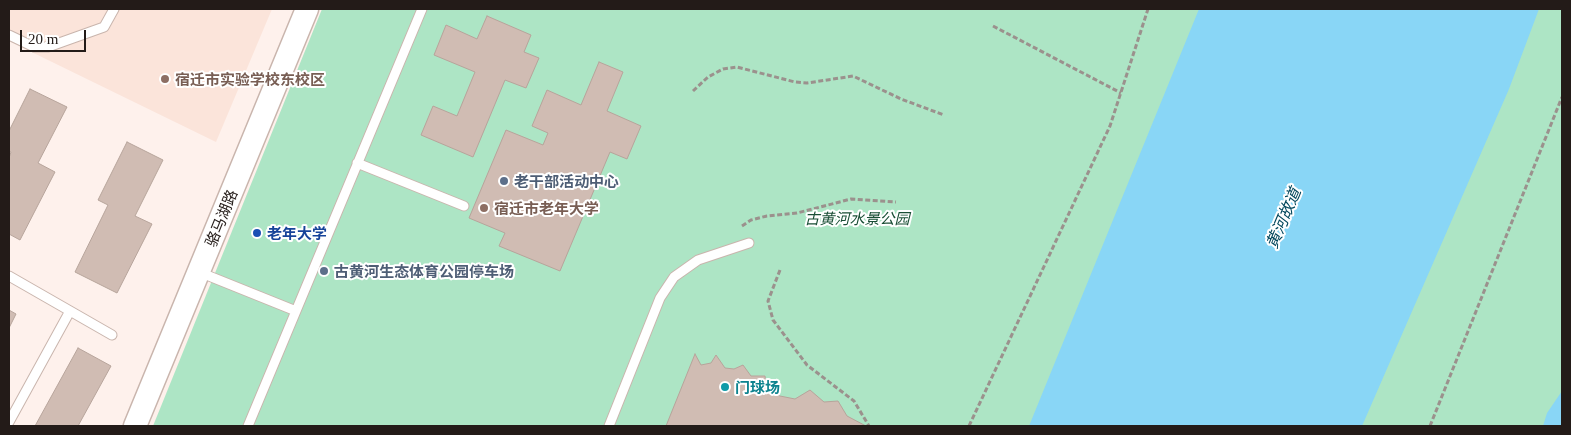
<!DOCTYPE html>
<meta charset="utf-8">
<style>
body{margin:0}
#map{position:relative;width:1571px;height:435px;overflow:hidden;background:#fef1ec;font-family:Georgia,serif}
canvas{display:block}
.frame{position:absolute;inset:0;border:10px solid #231b18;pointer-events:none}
.scale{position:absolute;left:20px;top:30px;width:66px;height:22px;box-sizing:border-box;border:2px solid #231b18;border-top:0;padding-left:6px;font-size:15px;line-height:18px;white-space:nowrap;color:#231b18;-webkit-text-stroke:4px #fff;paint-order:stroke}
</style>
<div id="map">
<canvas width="1571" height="435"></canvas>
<div class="frame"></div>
<div class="scale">20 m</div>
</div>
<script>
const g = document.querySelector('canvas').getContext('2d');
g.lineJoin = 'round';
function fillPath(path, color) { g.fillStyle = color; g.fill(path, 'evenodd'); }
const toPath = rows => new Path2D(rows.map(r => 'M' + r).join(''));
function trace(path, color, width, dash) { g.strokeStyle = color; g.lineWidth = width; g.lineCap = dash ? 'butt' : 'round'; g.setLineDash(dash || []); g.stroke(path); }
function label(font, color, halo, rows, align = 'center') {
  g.font = font + ' Georgia,"Noto Sans SC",serif'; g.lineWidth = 4; g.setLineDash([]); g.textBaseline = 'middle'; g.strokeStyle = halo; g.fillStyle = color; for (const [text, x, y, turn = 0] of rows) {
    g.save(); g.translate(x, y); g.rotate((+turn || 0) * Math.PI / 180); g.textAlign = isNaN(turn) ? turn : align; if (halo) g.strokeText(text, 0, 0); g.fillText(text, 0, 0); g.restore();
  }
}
fillPath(toPath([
 [9,9,272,9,216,142,9,41]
]), '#fbe4da');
fillPath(toPath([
 [322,9,1562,9,1562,426,153,426]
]), '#ade5c5');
fillPath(toPath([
 [1199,9,1539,9,1509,89,1362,426,1029,426],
 [1562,391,1562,426,1543,426,1547,413]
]), '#89d6f6');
const building = toPath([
 [487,16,531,35,524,52,539,58,526,88,505,80,473,157,421,135,433,106,457,116,475,72,434,55,446,25,477,39,487,16],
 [599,62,623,72,607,111,641,126,627,159,610,152,560,271,499,246,505,233,469,218,506,130,543,145,548,133,532,126,547,90,581,105,599,62],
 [30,89,67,107,38,163,55,172,20,240,9,234,9,158,11,152,9,151,9,131,30,89],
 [127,142,163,160,135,216,152,224,117,293,75,272,108,205,98,200,127,142],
 [9,310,16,314,9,328,9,310],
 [78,348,111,366,78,426,35,426,78,348],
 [695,354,701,365,711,363,716,355,725,368,734,369,743,365,751,376,765,376,766,384,772,392,780,396,795,399,810,390,824,402,838,401,847,416,866,426,666,426,695,354]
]);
fillPath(building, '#d0bcb3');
trace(building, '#b7a49b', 1);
const service = toPath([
 [9,35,34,47,48,47,104,27,114,9],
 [357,163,464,206],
 [199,272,296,311],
 [9,276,112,335],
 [9,422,70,311],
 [248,426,422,9],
 [609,426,660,298,674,277,698,260,749,243]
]);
const tertiary = toPath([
 [135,426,307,9]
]);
trace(service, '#c9b5ad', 11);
trace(tertiary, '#c9b5ad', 25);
trace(toPath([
 [993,26,1121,93],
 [693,91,708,77,723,69,737,67,795,82,807,83,853,76,901,99,944,115],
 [742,226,751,220,767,216,797,213,851,199,896,202],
 [780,270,768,301,773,320,807,365,854,401,869,426],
 [969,426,1110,126,1148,9],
 [1430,426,1562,97]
]), '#9b918d', 3, [5, 2.5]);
trace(service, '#fff', 9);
trace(tertiary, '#fff', 22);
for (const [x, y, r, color] of [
 [165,79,5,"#8d6e63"],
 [504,181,5,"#5c6f8a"],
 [484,208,5,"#8d6e63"],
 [257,233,5,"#1a4fb4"],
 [324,271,5,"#5c6f8a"],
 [725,387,5,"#0f9aa8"]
]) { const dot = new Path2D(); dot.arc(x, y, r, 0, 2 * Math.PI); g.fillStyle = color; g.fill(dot); trace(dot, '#fff', 2); }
label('bold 15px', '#785e54', '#fff', [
 ["宿迁市实验学校东校区",175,79],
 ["宿迁市老年大学",494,208]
], 'left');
label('bold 15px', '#4e5e75', '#fff', [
 ["老干部活动中心",514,181],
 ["古黄河生态体育公园停车场",334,271]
], 'left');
label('15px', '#231b18', '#fff', [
 ["骆马湖路",221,218,-68]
]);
label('italic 15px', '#194e35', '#fff', [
 ["古黄河水景公园",857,218]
]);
label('bold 15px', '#164399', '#fff', [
 ["老年大学",267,233]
], 'left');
label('bold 15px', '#0d838f', '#fff', [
 ["门球场",735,387]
], 'left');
label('italic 16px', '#00465b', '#fff', [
 ["黄河故道",1283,218,-67]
]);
</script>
